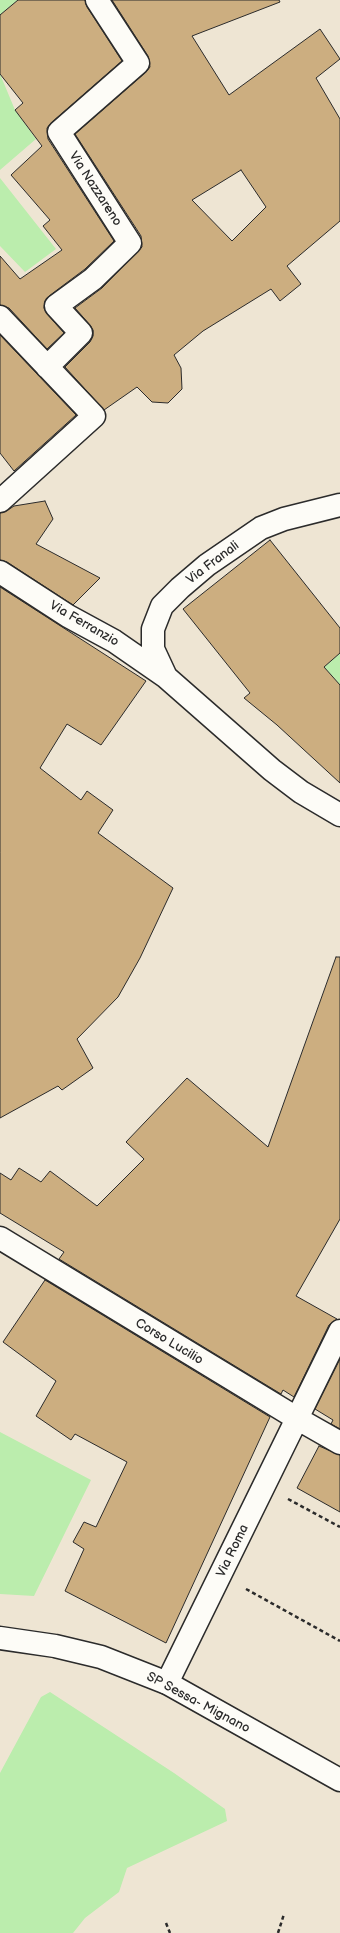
<!DOCTYPE html>
<style>
body{margin:0}
canvas{display:block;background:#eee5d3}
</style>
<canvas width="340" height="1933"></canvas>
<script>
const g = document.querySelector('canvas').getContext('2d');
g.lineJoin = 'round';
function fillPath(path, color) { g.fillStyle = color; g.fill(path, 'evenodd'); }
const toPath = rows => new Path2D(rows.map(r => 'M' + r).join(''));
function trace(path, color, width, dash) { g.strokeStyle = color; g.lineWidth = width; g.lineCap = dash ? 'butt' : 'round'; g.setLineDash(dash || []); g.stroke(path); }
function label(font, color, halo, rows, align = 'center') {
  g.font = font + ' "Balsamiq Sans",sans-serif'; g.lineWidth = 4; g.setLineDash([]); g.textBaseline = 'middle'; g.strokeStyle = halo; g.fillStyle = color; for (const [text, x, y, turn = 0] of rows) {
    g.save(); g.translate(x, y); g.rotate((+turn || 0) * Math.PI / 180); g.textAlign = isNaN(turn) ? turn : align; if (halo) g.strokeText(text, 0, 0); g.fillText(text, 0, 0); g.restore();
  }
}
fillPath(toPath([
 [0,0,18,0,0,15],
 [0,74,15,110,36,139,0,170],
 [0,178,56,249,25,272,0,246],
 [340,653,340,685,324,667],
 [0,1432,91,1480,34,1596,0,1594],
 [50,1692,174,1773,225,1809,227,1821,127,1868,119,1892,85,1918,73,1933,0,1933,0,1773,41,1697]
]), '#bbedad');
const building = toPath([
 [18,0,85,0,87,7,122,61,51,123,47,128,48,139,114,241,85,269,49,296,45,301,44,308,47,314,64,333,47,349,9,308,0,305,0,256,20,279,62,250,43,226,50,220,11,175,42,146,15,110,23,103,0,74,0,15,18,0],
 [112,0,279,0,280,2,192,36,229,95,320,29,340,59,316,78,340,119,340,221,287,266,301,284,280,301,271,289,203,331,174,355,181,368,182,389,168,403,152,402,137,387,104,410,65,367,90,342,93,336,93,330,90,325,75,308,102,288,142,247,141,236,75,134,146,72,150,67,148,56,112,0],
 [241,170,266,207,232,241,192,200,241,170],
 [0,335,76,415,14,471,0,453,0,335],
 [45,501,53,519,36,544,100,578,73,605,7,562,0,560,0,513,8,510,14,506,45,501],
 [270,540,340,628,340,653,324,667,340,685,340,783,277,725,244,698,250,693,183,609,270,540],
 [0,587,146,681,101,745,67,724,40,768,81,800,87,791,113,810,98,833,173,888,140,958,118,997,77,1039,93,1068,62,1090,58,1086,0,1118,0,587],
 [336,957,340,957,340,1219,296,1296,337,1319,329,1325,294,1397,283,1390,281,1394,59,1259,64,1252,0,1213,0,1173,11,1180,19,1168,41,1182,50,1171,97,1206,144,1159,126,1142,187,1078,268,1147,336,957],
 [45,1280,270,1417,166,1643,65,1591,84,1549,73,1542,84,1522,96,1527,127,1462,75,1434,71,1440,36,1416,56,1381,3,1342,45,1280],
 [340,1359,340,1429,331,1424,333,1420,315,1409,340,1359],
 [319,1446,340,1455,340,1512,297,1488,319,1446]
]);
fillPath(building, '#ccae80');
trace(building, '#2b2b2b', 1);
const street = toPath([
 [0,317,94,416,0,501],
 [47,367,81,333,56,306,93,279,130,243,59,132,138,63,97,0],
 [0,572,68,616,114,641,166,677,272,770,301,792,340,815],
 [166,677,153,649,153,629,162,606,180,588,207,565,261,528,284,519,340,505],
 [0,1238,298,1419,340,1443],
 [167,1683,340,1331]
]);
const secondary = toPath([
 [0,1638,55,1646,101,1657,167,1683,340,1780]
]);
trace(street, '#2b2b2b', 25);
trace(secondary, '#2b2b2b', 25);
trace(toPath([
 [288,1499,340,1527],
 [246,1589,340,1641],
 [166,1923,170,1933],
 [278,1933,284,1914]
]), '#2b2b2b', 2.5, [4, 3]);
trace(street, '#fdfcf7', 22);
trace(secondary, '#fdfcf7', 22);
label('13px', '#2b2b2b', '#fdfcf7', [
 ["Via Nazzareno",95,189,57],
 ["Via Franali",213,563,-37],
 ["Via Ferranzio",84,624,30],
 ["Corso Lucilio",169,1342,31],
 ["Via Roma",233,1551,-64],
 ["SP Sessa- Mignano",198,1703,28]
]);
</script>
